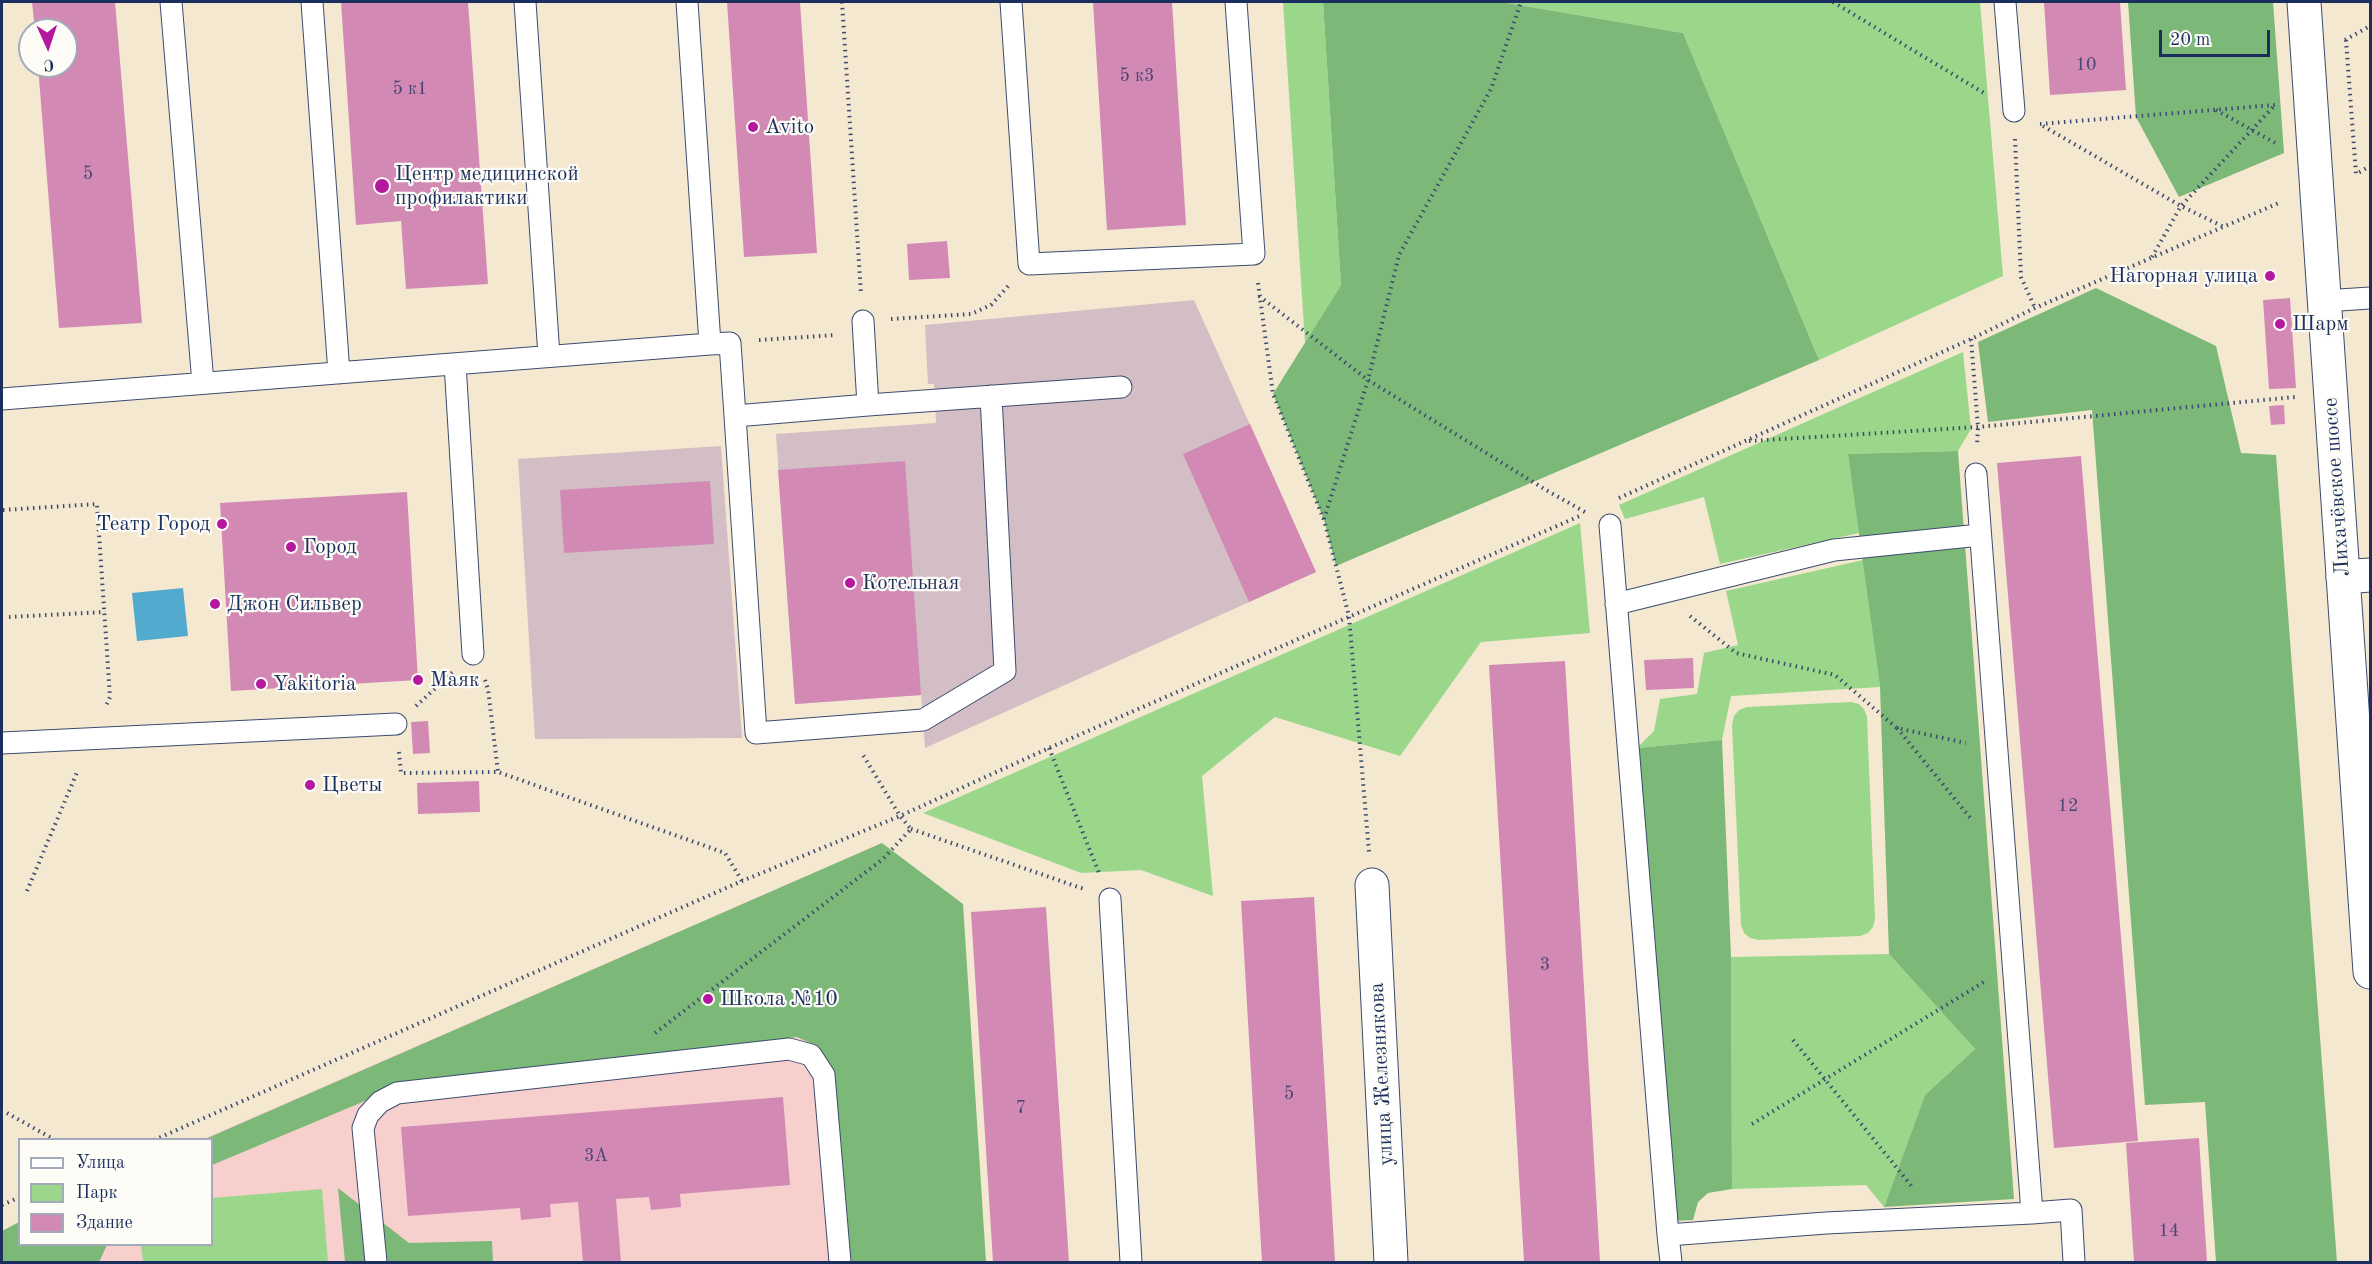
<!DOCTYPE html>
<meta charset="utf-8">
<style>
body{margin:0}
#map{position:relative;width:2372px;height:1264px;overflow:hidden;background:#f5e8d1;font-family:"Old Standard TT",serif}
canvas{display:block}
.frame{position:absolute;inset:0;border:3px solid #1b2f5e;pointer-events:none}
.legend{position:absolute;left:18px;top:1138px;width:195px;height:108px;box-sizing:border-box;background:#fdfcf7;border:2px solid #a3aaba;margin:0;padding:8px 10px;list-style:none;font-size:18px;color:#1b2f5e}
.legend li{display:flex;align-items:center;gap:12px;height:30px}
.legend b{width:30px;border:2px solid #a3aaba}
.north{position:absolute;left:18px;top:18px;width:60px;height:60px;box-sizing:border-box;background:#fdfcf7;border:2px solid #a3aaba;border-radius:50%;rotate:177deg;font-size:16px;font-weight:700;line-height:24px;text-align:center;color:#1b2f5e}
.north::after{content:'';display:block;margin:auto;width:21px;height:27px;background:#b5179e;clip-path:polygon(50% 0,100% 100%,50% 72%,0 100%)}
.scale{position:absolute;left:2159px;top:30px;width:111px;height:27px;box-sizing:border-box;border:3px solid #1b2f5e;border-top:0;padding-left:8px;font-size:18px;line-height:21px;white-space:nowrap;color:#1b2f5e;-webkit-text-stroke:4px #fdfcf7;paint-order:stroke}
</style>
<div id="map">
<canvas width="2372" height="1264"></canvas>
<div class="frame"></div>
<ul class="legend">
<li><b style="height:8px;background:#fff"></b>Улица</li>
<li><b style="height:16px;background:#9bd78b"></b>Парк</li>
<li><b style="height:16px;background:#d28ab5"></b>Здание</li>
</ul>
<div class="north">С</div>
<div class="scale">20 m</div>
</div>
<script>
const g = document.querySelector('canvas').getContext('2d');
g.lineJoin = 'round';
function fillPath(path, color) { g.fillStyle = color; g.fill(path, 'evenodd'); }
const toPath = rows => new Path2D(rows.map(r => 'M' + r).join(''));
function trace(path, color, width, dash) { g.strokeStyle = color; g.lineWidth = width; g.lineCap = dash ? 'butt' : 'round'; g.setLineDash(dash || []); g.stroke(path); }
function label(font, color, halo, rows, align = 'center') {
  g.font = font + ' "Old Standard TT",serif'; g.lineWidth = 4.5; g.setLineDash([]); g.textBaseline = 'middle'; g.strokeStyle = halo; g.fillStyle = color; for (const [text, x, y, turn = 0] of rows) {
    g.save(); g.translate(x, y); g.rotate((+turn || 0) * Math.PI / 180); g.textAlign = isNaN(turn) ? turn : align; if (halo) g.strokeText(text, 0, 0); g.fillText(text, 0, 0); g.restore();
  }
}
fillPath(toPath([
 [882,843,910,1262,49,1262,58,1245,212,1244,212,1140,203,1139]
]), '#f7d0ce');
fillPath(toPath([
 [1194,300,1316,572,925,748,921,695,795,704,776,434,936,423,934,384,928,384,925,325],
 [721,446,742,738,535,739,518,459]
]), '#d2bec4');
fillPath(toPath([
 [1283,2,1323,2,1341,285,1305,343],
 [1501,2,1980,2,2003,276,1819,360,1683,33],
 [1963,352,1971,429,1958,451,1848,454,1859,533,1720,564,1704,497,1625,519,1619,505],
 [1580,523,1590,633,1481,642,1400,756,1275,717,1202,776,1213,896,1141,870,1081,873,923,813],
 [1863,560,1880,687,1731,696,1722,740,1637,748,1654,731,1660,699,1697,694,1704,653,1738,645,1726,591],
 [1851,702,1859,704,1864,709,1867,717,1875,919,1873,927,1868,933,1860,936,1759,940,1750,938,1744,933,1741,925,1732,725,1734,716,1739,710,1747,707],
 [1889,954,1975,1049,1925,1095,1884,1207,1866,1185,1732,1189,1731,957],
 [322,1189,328,1262,143,1262,141,1245,212,1244,212,1198]
]), '#9bd78b');
fillPath(toPath([
 [1323,2,1501,2,1683,33,1819,360,1336,566,1324,520,1273,394,1341,285],
 [2128,2,2273,2,2284,153,2179,197,2136,117],
 [2096,288,2216,346,2241,453,2276,455,2337,1262,2216,1262,2205,1102,2145,1105,2092,410,1988,422,1978,342],
 [1958,451,2014,1199,1884,1207,1925,1095,1975,1049,1889,954,1880,687,1848,454],
 [1722,740,1731,957,1732,1189,1708,1193,1698,1202,1693,1220,1674,1221,1637,748],
 [882,843,963,904,986,1262,849,1262,833,1070,819,1047,797,1037,408,1083,212,1165,212,1140,203,1140],
 [338,1188,409,1243,492,1241,493,1262,345,1262],
 [19,1222,20,1244,107,1245,99,1262,2,1262,2,1231]
]), '#7cb877');
fillPath(toPath([
 [183,588,188,636,137,641,132,593]
]), '#53aacf');
fillPath(toPath([
 [32,2,115,2,142,323,59,328,38,66,66,66,66,30,35,30],
 [341,2,468,2,488,284,406,289,401,221,356,225],
 [727,2,800,2,817,253,744,257],
 [1093,2,1172,2,1186,225,1107,230],
 [2044,2,2120,2,2126,90,2050,95],
 [947,241,950,278,909,280,907,244],
 [2290,298,2296,388,2269,389,2263,300],
 [2284,405,2285,424,2271,425,2269,406],
 [1250,424,1316,572,1249,602,1183,454],
 [2081,456,2138,1141,2054,1148,1997,463],
 [905,461,921,695,795,704,778,470],
 [710,481,714,544,564,553,560,490],
 [407,492,418,680,231,691,220,503],
 [1693,658,1694,688,1646,690,1644,660],
 [1565,661,1600,1262,1524,1262,1489,665],
 [428,721,430,753,413,754,411,722],
 [479,781,480,812,418,814,417,783],
 [1314,897,1335,1262,1262,1262,1241,901],
 [1046,907,1069,1262,993,1262,971,912],
 [783,1097,790,1185,680,1194,681,1207,651,1210,649,1197,616,1199,621,1262,583,1262,578,1202,550,1204,551,1217,521,1220,520,1208,408,1216,401,1127],
 [2199,1138,2207,1262,2134,1262,2126,1143]
]), '#d28ab5');
const service = toPath([
 [171,2,203,383],
 [312,2,339,373],
 [525,2,549,356],
 [1011,2,1029,264,1254,254,1236,2],
 [2005,2,2014,111],
 [2324,301,2370,298],
 [863,321,868,405],
 [710,344,730,343,735,416,868,405,1121,387],
 [455,364,473,654],
 [2,399,710,344,687,2],
 [735,416,756,733,923,720,1005,671,991,396],
 [1976,474,2032,1213,2071,1210,2074,1262],
 [1610,525,1668,1235,1826,1223,2032,1213],
 [1616,604,1834,550,1980,535],
 [2,743,396,724],
 [1110,899,1131,1262],
 [1668,1235,1671,1262],
 [376,1262,363,1128,368,1115,380,1102,397,1093,789,1049,811,1055,824,1075,840,1262]
]);
const minor = toPath([
 [2343,577,2370,575],
 [1372,885,1391,1262]
]);
const secondary = toPath([
 [2304,2,2370,972]
]);
trace(service, '#3c4b6f', 23);
trace(minor, '#3c4b6f', 35);
trace(secondary, '#3c4b6f', 35);
trace(toPath([
 [842,2,861,294],
 [1833,2,1984,93],
 [2345,40,2370,26],
 [2346,40,2356,174,2370,166],
 [2216,110,2277,144],
 [2040,124,2275,105],
 [2043,126,2181,206,2224,227],
 [2015,139,2021,277,2035,308],
 [2152,257,2181,206,2275,105],
 [1258,283,1273,394,1324,520,1349,616,1369,852],
 [1259,296,1368,380,1546,490,1585,512],
 [891,319,971,314,991,305,1010,284],
 [1971,339,1978,427,1977,446],
 [759,340,836,335],
 [1749,441,1978,427,2295,397],
 [1619,498,1971,339,2035,308,2281,202],
 [3,510,97,504,110,697,105,708],
 [1324,519,1368,380,1399,255,1491,89,1521,2],
 [1690,616,1736,653,1835,675,1897,728,1966,743],
 [9,617,105,612],
 [485,680,488,689,498,772],
 [416,706,453,672],
 [1897,728,1972,820],
 [1049,748,1099,873],
 [399,752,401,773,498,772,725,853,742,881],
 [911,829,1084,889],
 [27,891,78,770],
 [655,1033,883,859,911,829,900,816,863,755],
 [1793,1040,1914,1189],
 [7,1113,55,1140],
 [1752,1124,1984,982],
 [154,1140,742,881,900,816,1049,748,1582,515],
 [2,1205,20,1197]
]), '#3c4b6f', 4, [1.5, 4.5]);
trace(service, '#fff', 21);
trace(minor, '#fff', 33);
trace(secondary, '#fff', 33);
for (const [x, y, r, color] of [
 [753,127,6,"#b5179e"],
 [382,186,8,"#b5179e"],
 [2270,276,6,"#b5179e"],
 [2280,324,6,"#b5179e"],
 [222,524,6,"#b5179e"],
 [291,547,6,"#b5179e"],
 [850,583,6,"#b5179e"],
 [215,604,6,"#b5179e"],
 [418,680,6,"#b5179e"],
 [261,684,6,"#b5179e"],
 [310,785,6,"#b5179e"],
 [708,999,6,"#b5179e"]
]) { const dot = new Path2D(); dot.arc(x, y, r, 0, 2 * Math.PI); g.fillStyle = color; g.fill(dot); trace(dot, '#fdfcf7', 2); }
label('18px', '#494674', null, [
 ["10",2086,65],
 ["5 к3",1137,76],
 ["5 к1",410,89],
 ["5",88,174],
 ["12",2068,806],
 ["3",1545,965],
 ["5",1289,1094],
 ["7",1021,1108],
 ["3А",596,1156],
 ["14",2169,1231]
]);
label('21px', '#1b2f5e', '#fdfcf7', [
 ["Avito",765,127],
 ["Центр медицинской",395,174],
 ["профилактики",395,198],
 ["Нагорная улица",2258,276,"right"],
 ["Шарм",2292,324],
 ["Театр Город",210,524,"right"],
 ["Город",303,547],
 ["Котельная",862,583],
 ["Джон Сильвер",227,604],
 ["Маяк",430,680],
 ["Yakitoria",273,684],
 ["Цветы",322,785],
 ["Школа №10",720,999]
], 'left');
label('21px', '#1b2f5e', '#fdfcf7', [
 ["Лихачёвское шоссе",2337,487,-94],
 ["улица Железнякова",1382,1074,-93]
]);
</script>
